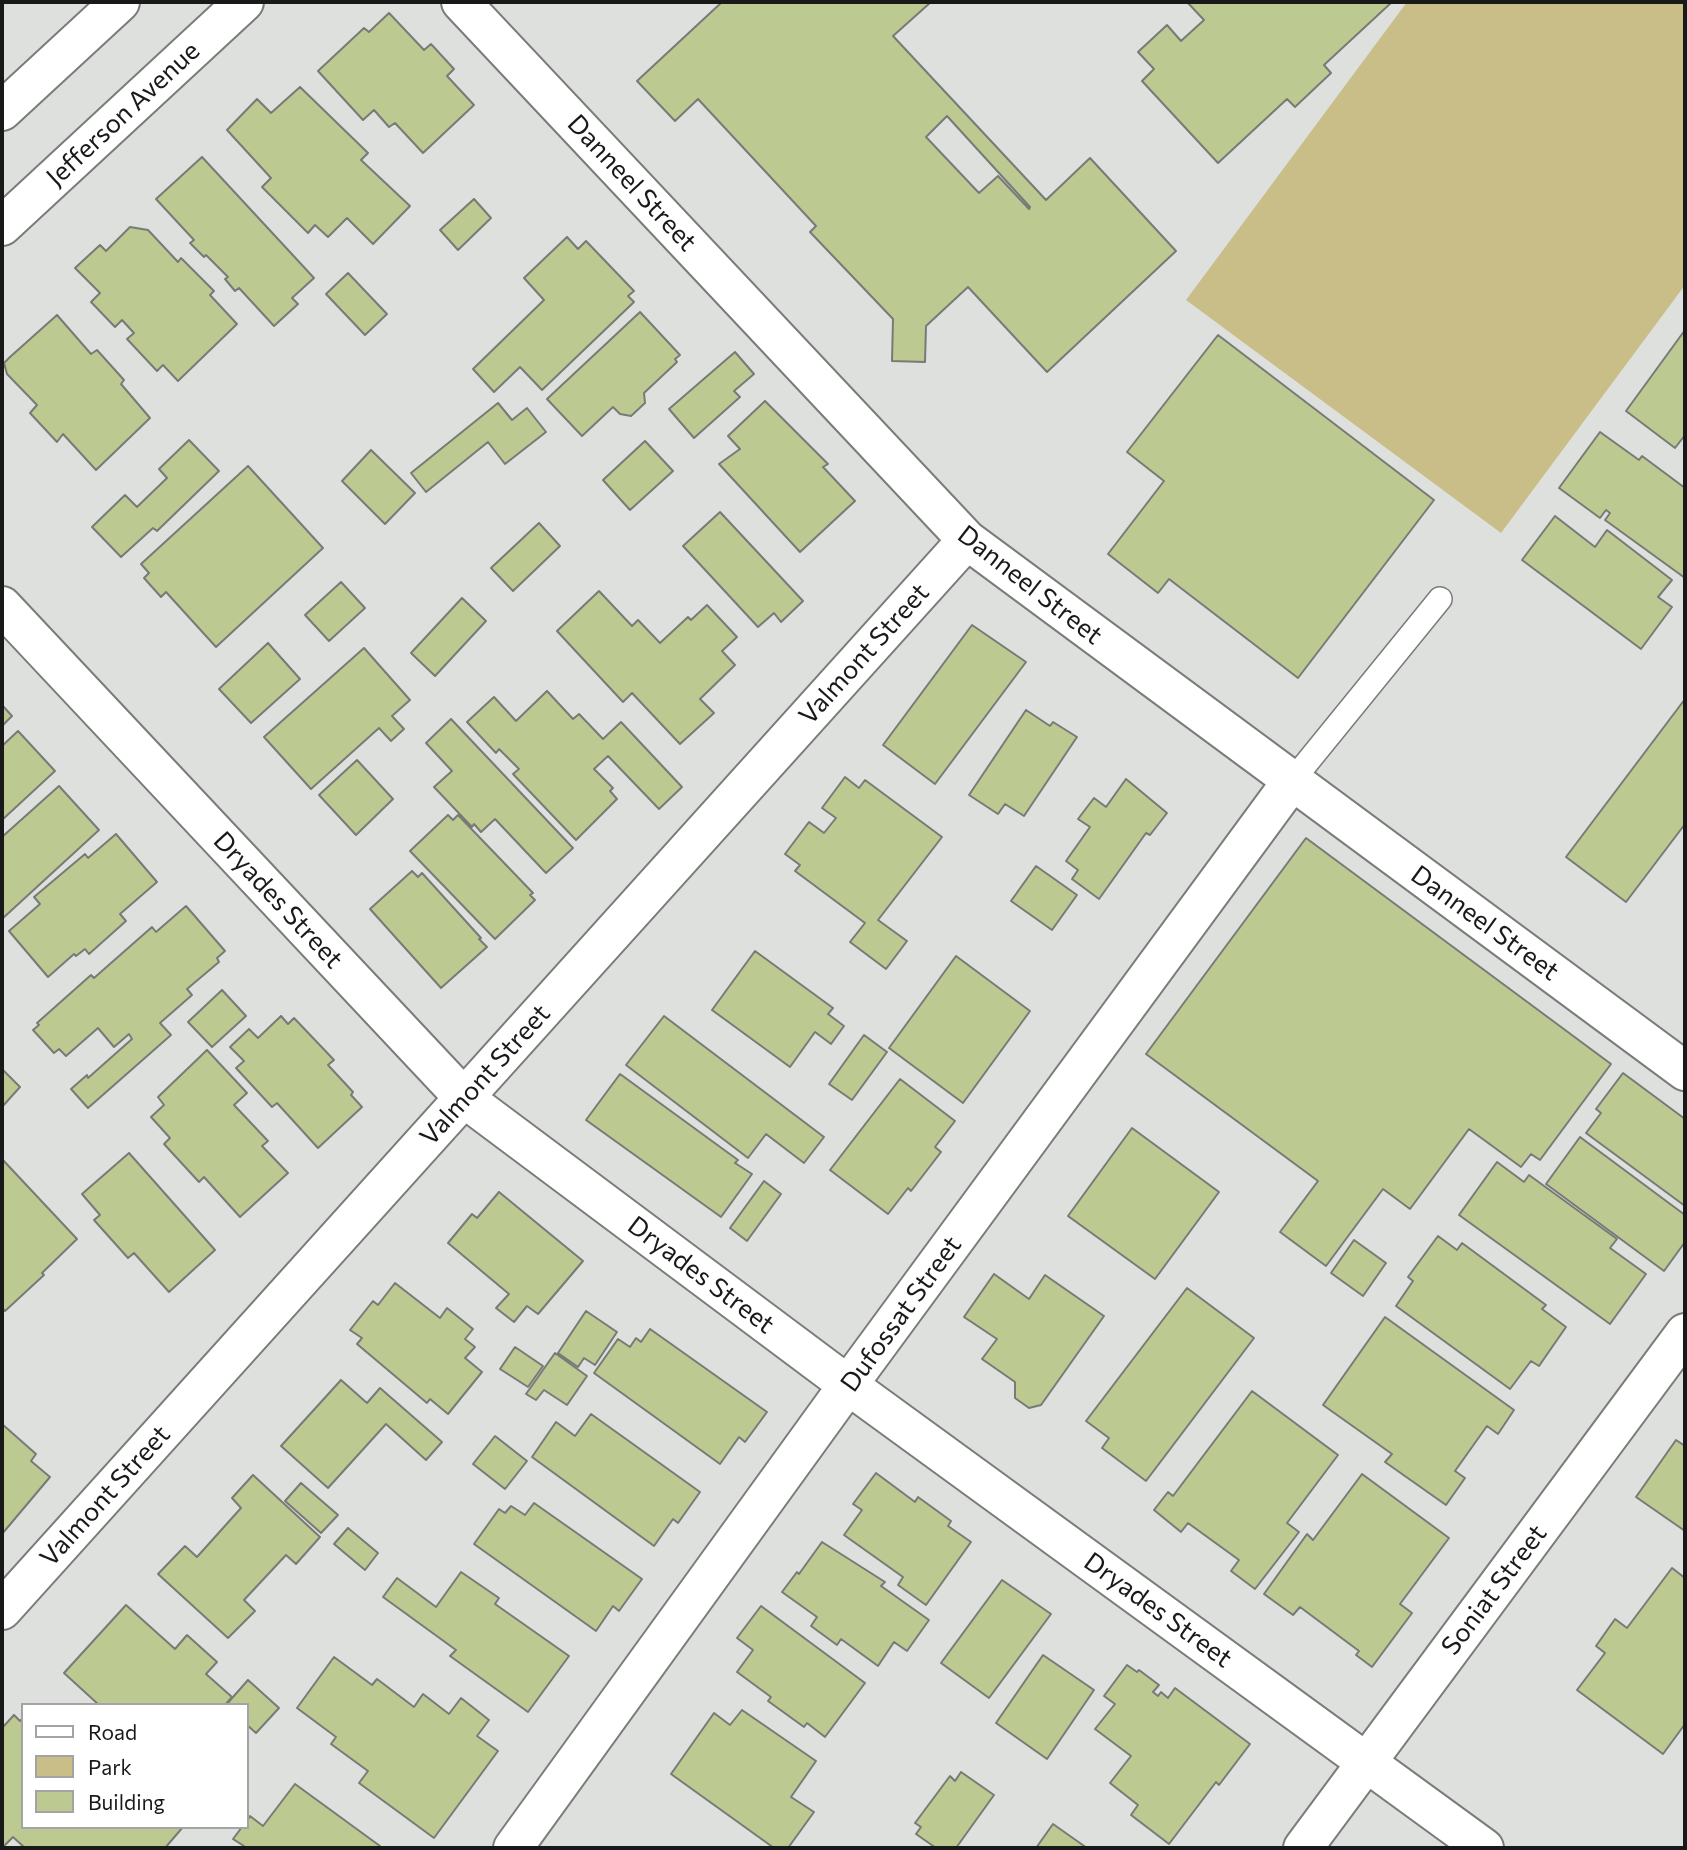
<!DOCTYPE html>
<style>
body{margin:0}
#map{position:relative;width:1687px;height:1850px;overflow:hidden;background:#dee0dd;font-family:Commissioner,sans-serif}
canvas{display:block}
.frame{position:absolute;inset:0;border:4px solid #181918;pointer-events:none}
.legend{position:absolute;left:21px;top:1703px;width:228px;height:126px;box-sizing:border-box;background:#fff;border:2px solid #a3a3a3;margin:0;padding:9px 12px;list-style:none;font-size:21px;color:#181918}
.legend li{display:flex;align-items:center;gap:14px;height:35px}
.legend b{width:35px;border:2px solid #a3a3a3}
</style>
<div id="map">
<canvas width="1687" height="1850"></canvas>
<div class="frame"></div>
<ul class="legend">
<li><b style="height:9px;background:#fff"></b>Road</li>
<li><b style="height:19px;background:#c9be88"></b>Park</li>
<li><b style="height:19px;background:#bcc990"></b>Building</li>
</ul>
</div>
<script>
const g = document.querySelector('canvas').getContext('2d');
g.lineJoin = 'round';
function fillPath(path, color) { g.fillStyle = color; g.fill(path, 'evenodd'); }
const toPath = rows => new Path2D(rows.map(r => 'M' + r).join(''));
function trace(path, color, width, dash) { g.strokeStyle = color; g.lineWidth = width; g.lineCap = dash ? 'butt' : 'round'; g.setLineDash(dash || []); g.stroke(path); }
function label(font, color, halo, rows, align = 'center') {
  g.font = font + ' Commissioner,sans-serif'; g.lineWidth = 7; g.setLineDash([]); g.textBaseline = 'middle'; g.strokeStyle = halo; g.fillStyle = color; for (const [text, x, y, turn = 0] of rows) {
    g.save(); g.translate(x, y); g.rotate((+turn || 0) * Math.PI / 180); g.textAlign = isNaN(turn) ? turn : align; if (halo) g.strokeText(text, 0, 0); g.fillText(text, 0, 0); g.restore();
  }
}
fillPath(toPath([
 [1407,2,1685,2,1685,285,1501,533,1186,300]
]), '#c9be88');
const building = toPath([
 [722,2,931,2,893,36,1046,200,1090,158,1176,251,1047,372,968,287,926,326,925,362,892,361,893,319,810,232,816,226,698,99,675,121,637,81,722,2],
 [947,116,1030,207,1029,209,998,176,979,193,926,137,947,116],
 [1187,2,1392,2,1324,65,1331,73,1295,107,1287,99,1218,163,1142,81,1154,69,1138,52,1167,25,1181,41,1204,20,1187,2],
 [389,13,424,50,431,44,454,69,447,76,474,105,423,153,395,123,389,127,374,110,363,120,318,71,364,28,369,32,389,13],
 [300,87,368,153,361,160,410,206,373,244,347,218,328,237,315,225,308,233,262,187,271,178,227,130,257,99,271,113,300,87],
 [202,157,314,278,292,298,298,304,274,326,239,288,235,291,225,279,228,277,206,255,204,257,190,243,194,240,156,199,202,157],
 [474,199,491,218,458,250,440,230,474,199],
 [130,227,148,230,178,262,181,258,214,291,210,295,237,324,178,381,163,365,157,371,127,339,134,333,122,320,115,327,91,302,100,293,75,268,100,245,106,251,130,227],
 [567,237,578,249,586,241,634,291,628,296,634,302,542,390,520,367,494,392,473,369,544,300,524,278,567,237],
 [348,273,387,314,365,335,326,294,348,273],
 [640,312,680,355,675,359,677,362,644,393,645,403,631,416,620,414,613,407,582,436,547,399,640,312],
 [57,315,91,354,97,350,124,380,121,384,150,418,96,470,63,434,57,442,30,413,37,405,7,374,4,363,10,357,57,315],
 [1685,330,1685,435,1675,448,1626,411,1685,330],
 [1218,335,1434,500,1298,678,1169,579,1158,593,1108,554,1164,481,1127,452,1218,335],
 [735,352,754,374,734,391,740,397,694,438,669,409,735,352],
 [765,401,828,464,823,467,855,501,800,552,719,464,740,449,728,436,765,401],
 [498,403,512,420,527,408,546,432,505,464,488,442,426,492,411,473,498,403],
 [1600,432,1639,460,1642,456,1685,488,1685,578,1605,520,1610,513,1606,510,1600,518,1559,488,1600,432],
 [189,440,219,471,157,531,153,528,121,557,92,527,125,495,137,507,167,478,159,469,189,440],
 [645,441,673,471,630,510,603,480,645,441],
 [371,450,415,493,385,524,342,481,371,450],
 [248,466,323,548,216,647,166,592,161,597,144,578,149,573,141,564,248,466],
 [720,512,803,601,781,622,774,613,758,627,683,546,720,512],
 [1555,516,1595,547,1607,530,1672,580,1658,597,1672,607,1641,649,1522,560,1555,516],
 [539,523,560,546,513,591,491,568,539,523],
 [341,582,365,608,329,641,305,615,341,582],
 [599,591,632,626,638,620,660,643,688,617,691,620,707,605,737,637,722,651,735,665,700,699,714,713,680,744,632,693,623,702,557,631,599,591],
 [462,598,486,621,435,676,411,653,462,598],
 [972,625,1026,662,935,784,883,745,972,625],
 [268,643,300,679,251,723,219,689,268,643],
 [364,648,410,700,392,716,404,729,391,741,379,728,311,789,264,737,364,648],
 [547,691,573,719,579,714,603,739,621,722,682,787,659,809,608,756,594,769,613,788,610,791,617,799,576,840,513,774,519,769,499,749,496,753,467,722,494,697,516,721,547,691],
 [1685,699,1685,824,1626,902,1566,857,1685,699],
 [2,705,12,716,2,726,2,705],
 [1026,710,1050,726,1053,722,1077,737,1024,816,1005,804,998,814,969,795,1026,710],
 [451,719,573,848,546,873,495,819,481,832,474,824,472,827,434,787,452,771,426,743,451,719],
 [18,731,55,771,2,820,2,746,18,731],
 [357,760,393,799,356,835,319,795,357,760],
 [845,777,859,788,865,780,942,837,878,920,907,941,886,969,850,942,865,923,795,871,800,865,785,854,809,822,824,833,836,818,822,808,845,777],
 [1126,779,1167,813,1150,835,1146,833,1099,899,1072,879,1078,870,1066,861,1090,827,1078,819,1094,798,1106,807,1126,779],
 [59,786,99,830,2,919,2,837,59,786],
 [448,815,453,820,458,815,533,893,530,895,535,900,495,939,410,851,448,815],
 [116,834,157,882,120,914,126,921,89,954,85,949,76,956,74,954,48,977,9,931,40,904,34,897,85,854,88,858,116,834],
 [1306,838,1611,1064,1540,1160,1531,1154,1521,1167,1469,1129,1410,1209,1383,1189,1326,1266,1280,1232,1318,1181,1146,1054,1306,838],
 [1036,866,1077,895,1052,930,1011,901,1036,866],
 [412,871,418,877,422,873,481,938,479,939,487,947,441,988,370,909,412,871],
 [186,906,225,951,217,958,219,962,187,989,192,995,160,1023,171,1035,88,1108,71,1089,87,1075,88,1078,132,1039,129,1034,114,1047,98,1028,66,1056,59,1049,54,1053,33,1030,39,1025,37,1023,91,975,94,978,152,927,156,932,186,906],
 [755,951,833,1008,828,1014,844,1026,831,1044,815,1032,790,1067,712,1010,755,951],
 [956,956,1030,1011,963,1103,889,1048,956,956],
 [222,990,246,1016,212,1047,188,1022,222,990],
 [281,1016,288,1024,294,1018,334,1060,328,1065,353,1092,351,1095,362,1107,318,1148,277,1103,272,1107,236,1068,244,1061,230,1047,249,1029,258,1038,281,1016],
 [664,1016,824,1137,804,1163,766,1134,748,1158,626,1065,664,1016],
 [864,1035,887,1052,852,1100,829,1084,864,1035],
 [207,1050,247,1093,234,1105,268,1141,262,1146,288,1173,240,1217,204,1177,199,1182,164,1144,170,1138,151,1117,164,1105,158,1097,207,1050],
 [2,1069,20,1087,2,1107,2,1069],
 [1623,1073,1685,1119,1685,1206,1586,1133,1601,1113,1596,1109,1623,1073],
 [620,1074,738,1160,735,1163,752,1174,721,1217,586,1120,620,1074],
 [900,1079,955,1121,935,1147,941,1152,911,1191,908,1188,888,1214,830,1170,900,1079],
 [1132,1128,1219,1192,1155,1279,1068,1216,1132,1128],
 [1580,1137,1685,1215,1685,1242,1664,1271,1546,1184,1580,1137],
 [129,1153,215,1250,169,1292,134,1253,128,1258,94,1220,100,1215,82,1194,129,1153],
 [2,1159,77,1239,42,1273,44,1275,5,1311,2,1308,2,1159],
 [1497,1162,1524,1182,1529,1175,1617,1239,1610,1248,1646,1274,1610,1324,1459,1215,1497,1162],
 [764,1181,781,1194,747,1241,730,1228,764,1181],
 [499,1192,583,1261,538,1314,527,1306,514,1322,496,1308,509,1294,448,1243,472,1214,477,1218,499,1192],
 [1438,1236,1457,1250,1462,1243,1546,1305,1542,1309,1566,1327,1539,1366,1531,1361,1510,1389,1396,1306,1413,1281,1408,1277,1438,1236],
 [1354,1240,1386,1263,1363,1296,1331,1273,1354,1240],
 [994,1274,1029,1299,1045,1275,1104,1316,1041,1405,1029,1408,1015,1398,1015,1382,982,1359,997,1339,964,1317,994,1274],
 [395,1283,440,1318,447,1308,473,1329,465,1339,475,1347,465,1358,482,1372,448,1414,430,1399,427,1403,357,1344,362,1338,350,1330,373,1301,378,1305,395,1283],
 [1187,1288,1254,1338,1146,1481,1102,1448,1109,1438,1086,1421,1187,1288],
 [586,1311,617,1332,595,1365,584,1358,578,1367,558,1353,586,1311],
 [1385,1317,1514,1410,1498,1434,1487,1426,1455,1471,1465,1478,1446,1505,1385,1462,1392,1454,1323,1405,1385,1317],
 [650,1329,767,1412,745,1442,739,1437,720,1464,594,1373,618,1339,630,1347,636,1338,641,1342,650,1329],
 [515,1347,543,1366,528,1387,500,1369,515,1347],
 [555,1353,587,1376,567,1405,544,1390,536,1400,526,1394,555,1353],
 [341,1380,367,1403,380,1388,442,1442,426,1460,386,1424,328,1488,281,1446,341,1380],
 [1252,1391,1338,1455,1287,1523,1299,1532,1255,1589,1231,1571,1239,1560,1188,1523,1181,1532,1154,1510,1168,1492,1173,1496,1252,1391],
 [591,1414,700,1492,678,1523,673,1519,654,1546,532,1457,556,1422,575,1436,591,1414],
 [2,1424,36,1454,31,1461,50,1477,2,1534,2,1424],
 [495,1436,527,1461,505,1489,473,1464,495,1436],
 [1676,1440,1685,1446,1685,1531,1636,1497,1676,1440],
 [876,1473,915,1502,918,1497,951,1521,948,1526,971,1542,926,1605,898,1585,903,1577,844,1535,862,1510,853,1504,876,1473],
 [1362,1474,1449,1538,1400,1604,1412,1613,1372,1667,1356,1655,1359,1651,1300,1607,1293,1615,1264,1594,1307,1534,1313,1540,1362,1474],
 [253,1475,320,1537,296,1564,286,1555,244,1600,255,1611,228,1638,158,1574,185,1546,197,1557,241,1508,232,1498,253,1475],
 [301,1483,338,1515,321,1533,285,1501,301,1483],
 [534,1503,642,1579,619,1611,613,1606,596,1631,474,1544,499,1509,505,1513,511,1506,525,1515,534,1503],
 [348,1528,378,1553,365,1570,334,1544,348,1528],
 [822,1542,885,1582,881,1586,929,1620,907,1651,894,1642,878,1666,841,1639,837,1645,811,1626,817,1617,782,1592,797,1572,799,1574,822,1542],
 [1672,1568,1685,1578,1685,1724,1663,1754,1577,1690,1605,1653,1596,1646,1615,1619,1627,1628,1672,1568],
 [461,1572,499,1598,495,1604,569,1656,528,1712,450,1656,456,1650,383,1597,397,1578,436,1607,461,1572],
 [1002,1580,1051,1614,989,1698,941,1663,1002,1580],
 [126,1605,175,1649,187,1635,217,1662,206,1674,232,1697,225,1705,99,1705,64,1673,126,1605],
 [761,1606,865,1683,825,1737,807,1723,804,1727,768,1701,771,1697,737,1672,753,1650,737,1638,761,1606],
 [1043,1655,1094,1690,1047,1759,996,1723,1043,1655],
 [334,1657,372,1685,377,1679,414,1707,423,1694,449,1714,461,1698,489,1720,477,1736,498,1751,434,1838,359,1783,368,1771,331,1744,336,1737,297,1708,334,1657],
 [1127,1665,1137,1672,1139,1670,1159,1685,1153,1692,1158,1696,1161,1692,1168,1698,1175,1688,1250,1744,1219,1785,1216,1782,1169,1844,1131,1815,1138,1805,1110,1783,1131,1756,1095,1729,1115,1704,1104,1696,1127,1665],
 [248,1680,279,1708,256,1733,247,1725,247,1705,226,1705,248,1680],
 [742,1710,816,1761,791,1797,814,1812,788,1848,774,1848,671,1774,714,1713,730,1725,742,1710],
 [14,1715,20,1721,23,1718,23,1827,183,1827,165,1848,25,1848,13,1837,2,1848,2,1728,14,1715],
 [961,1772,994,1795,956,1848,936,1848,916,1834,921,1827,915,1823,950,1776,955,1781,961,1772],
 [295,1784,380,1846,378,1848,247,1848,233,1839,242,1827,247,1827,247,1821,250,1816,263,1826,295,1784],
 [1053,1824,1087,1848,1036,1848,1053,1824]
]);
fillPath(building, '#bcc990');
trace(building, '#797a77', 2);
const service = toPath([
 [1292,781,1440,599]
]);
const minor = toPath([
 [461,2,967,540,1685,1071],
 [2,606,464,1098,848,1385,1484,1848],
 [2,1610,967,540],
 [513,1848,848,1385,1292,781],
 [1303,1848,1685,1333]
]);
const tertiary = toPath([
 [2,111,120,2],
 [2,226,244,2]
]);
trace(service, '#7a7c79', 26);
trace(minor, '#7a7c79', 42);
trace(tertiary, '#7a7c79', 42);
trace(service, '#fff', 23);
trace(minor, '#fff', 38);
trace(tertiary, '#fff', 38);
label('26px', '#181918', '#fff', [
 ["Jefferson Avenue",123,114,-43],
 ["Danneel Street",632,183,47],
 ["Danneel Street",1030,585,38],
 ["Valmont Street",864,654,-48],
 ["Dryades Street",278,900,47],
 ["Danneel Street",1485,923,36],
 ["Valmont Street",485,1075,-48],
 ["Dryades Street",701,1275,37],
 ["Dufossat Street",901,1314,-54],
 ["Valmont Street",105,1496,-48],
 ["Soniat Street",1494,1590,-53],
 ["Dryades Street",1158,1610,36]
]);
</script>
